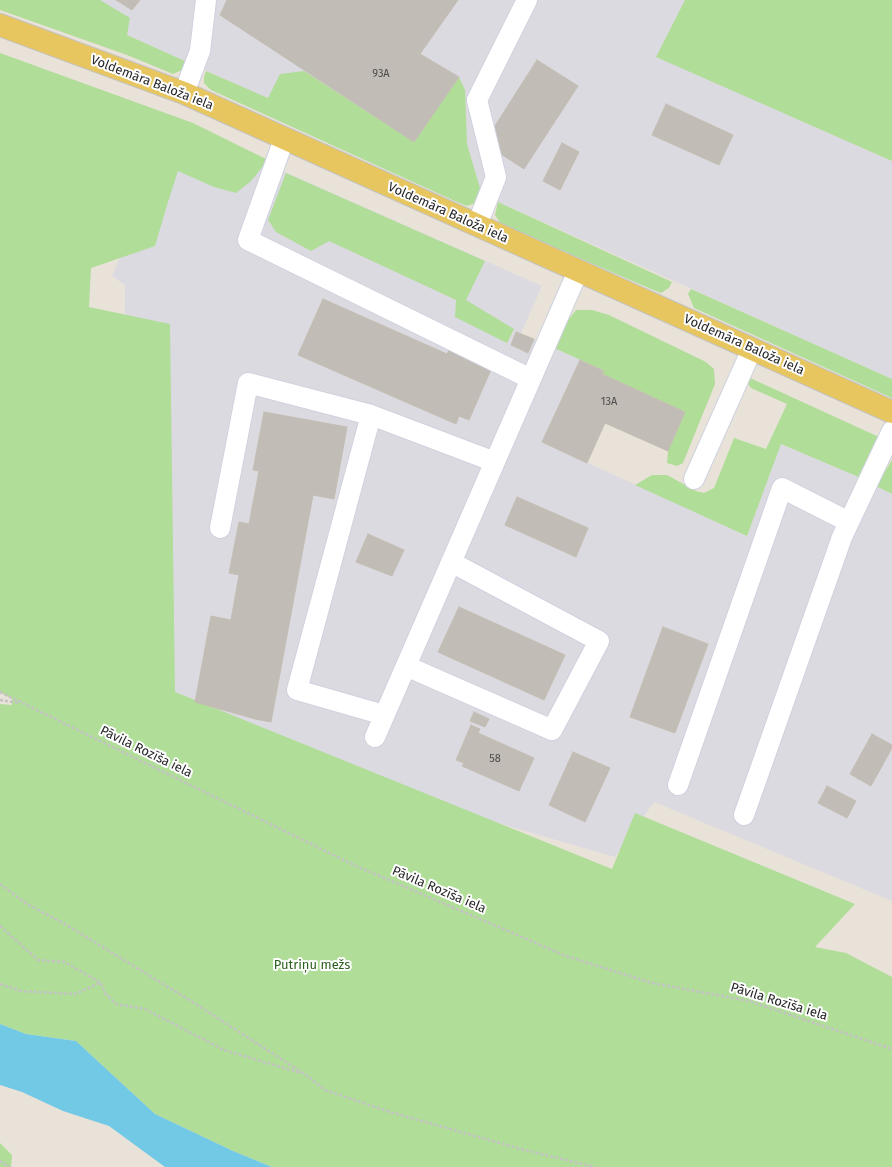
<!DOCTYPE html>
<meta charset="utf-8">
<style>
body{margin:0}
canvas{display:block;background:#e9e2d9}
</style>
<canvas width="892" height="1167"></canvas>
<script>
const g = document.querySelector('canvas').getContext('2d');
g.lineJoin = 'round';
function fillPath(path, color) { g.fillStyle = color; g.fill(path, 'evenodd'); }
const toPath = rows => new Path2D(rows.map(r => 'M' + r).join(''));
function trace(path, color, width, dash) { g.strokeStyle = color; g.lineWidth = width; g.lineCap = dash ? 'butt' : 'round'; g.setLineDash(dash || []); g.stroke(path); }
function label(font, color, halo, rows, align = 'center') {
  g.font = font + ' "Fira Sans",sans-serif'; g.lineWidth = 4; g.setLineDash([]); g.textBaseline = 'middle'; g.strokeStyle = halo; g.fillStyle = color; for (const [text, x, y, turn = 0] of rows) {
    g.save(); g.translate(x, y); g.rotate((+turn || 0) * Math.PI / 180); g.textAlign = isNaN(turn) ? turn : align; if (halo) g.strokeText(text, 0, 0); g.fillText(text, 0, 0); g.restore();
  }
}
fillPath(toPath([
 [49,0,685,0,657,57,892,161,892,379],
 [136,106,542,286,521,333,580,360,542,442,747,536,781,444,861,478,892,494,892,901,654,802,615,857,122,714,125,285,112,276,128,239]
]), '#dcdae1');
fillPath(toPath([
 [0,0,100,0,130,18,127,35,187,62,182,70,173,74,127,55,0,10],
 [685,0,892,0,892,161,656,57],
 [0,53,193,123,268,160,251,181,236,193,214,187,178,171,168,202,155,246,91,268,89,307,170,324,175,692,612,869,635,813,855,904,815,947,846,953,892,977,892,1167,272,1167,233,1151,155,1114,76,1041,26,1034,0,1024,0,704,12,705,12,699,0,692],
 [206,71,268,98,280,74,304,71,414,142,459,77,465,90,467,144,482,195,478,202,467,206,457,202,211,90,204,83,204,77],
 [286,173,485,261,466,300,514,329,507,343,455,317,456,300,329,241,311,251,276,232,268,220],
 [498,202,672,282,669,288,661,293,651,289,501,224,495,215],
 [691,289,892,379,892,398,694,308,688,294],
 [576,310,592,310,609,315,706,362,714,369,715,384,683,463,677,466,667,463,668,451,685,412,602,374,603,370,554,348,569,319],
 [750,378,879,437,861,478,781,444,747,536,635,485,652,475,667,475,696,491,704,493,714,488,734,438,766,449,787,404,751,388,748,384],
 [892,460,892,494,876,486],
 [0,1143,12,1155,11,1167,0,1167]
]), '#b0dd98');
fillPath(toPath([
 [0,1024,26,1034,76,1041,155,1114,233,1151,272,1167,165,1167,109,1126,63,1111,22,1092,0,1085]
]), '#71c9e6');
const building = toPath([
 [116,0,140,0,132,10,116,0],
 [227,0,458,0,420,54,459,77,414,142,220,15,227,0],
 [537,60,578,86,524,169,484,143,537,60],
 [666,104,733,135,719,165,652,135,666,104],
 [562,143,579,152,560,190,543,181,562,143],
 [323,299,447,354,451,346,493,365,469,420,459,416,456,424,298,355,323,299],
 [516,332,534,339,528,353,511,345,516,332],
 [580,360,604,371,602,374,685,412,668,451,605,423,587,463,542,442,580,360],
 [264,412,347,427,334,499,313,495,271,722,255,719,195,702,211,616,231,620,239,575,229,573,239,522,249,524,259,471,253,470,264,412],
 [517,497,588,528,576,557,505,525,517,497],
 [368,534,404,550,392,576,356,562,368,534],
 [459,607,565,655,544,700,438,652,459,607],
 [663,627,708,644,675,733,630,717,663,627],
 [474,712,489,719,485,727,470,721,474,712],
 [471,725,480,729,478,733,534,758,519,791,462,766,464,763,456,760,471,725],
 [872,734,892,745,892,748,871,786,850,774,872,734],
 [573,752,610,768,585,822,549,805,573,752],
 [827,786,856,801,847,818,818,803,827,786]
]);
fillPath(building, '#c1bcb6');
trace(building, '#c4beb3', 1);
const minor = toPath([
 [184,93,200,51,206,0],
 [284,139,248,240,531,379],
 [477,225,496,177,477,100,527,0],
 [694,479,752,349],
 [220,528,248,383,371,415],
 [406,666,552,730,599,641,451,562],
 [384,715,297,690,371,415,495,462],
 [375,737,578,271],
 [678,785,782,488,849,522],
 [744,815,842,537,892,431]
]);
const major = toPath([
 [0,25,184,93,892,412]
]);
trace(minor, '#ced2df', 22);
trace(major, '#c3c3c3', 24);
trace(toPath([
 [0,692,354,865,566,956,652,983,749,1001,892,1049],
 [0,700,19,703],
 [0,884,27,904,65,924,199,1006,306,1075,325,1090,390,1112,521,1149,595,1167],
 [0,926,38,960,65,962,101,983,105,993,116,1004,145,1009,224,1050,301,1073],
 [0,984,21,991,75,994,100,983],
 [0,1161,10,1167]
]), '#c3c3c3', 2.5, [3, 2]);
trace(minor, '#fff', 20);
trace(major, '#e7c660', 22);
label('11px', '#4e4c4b', null, [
 ["93A",381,74],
 ["13A",609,402],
 ["58",495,759]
]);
label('13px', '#272727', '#fff', [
 ["Voldemāra Baloža iela",152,83,21],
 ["Voldemāra Baloža iela",448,213,24],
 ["Voldemāra Baloža iela",744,345,24],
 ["Pāvila Rozīša iela",146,752,26],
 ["Pāvila Rozīša iela",439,890,23],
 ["Pāvila Rozīša iela",779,1002,17]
]);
label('13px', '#2b5e1d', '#fff', [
 ["Putriņu mežs",312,965]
]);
</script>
